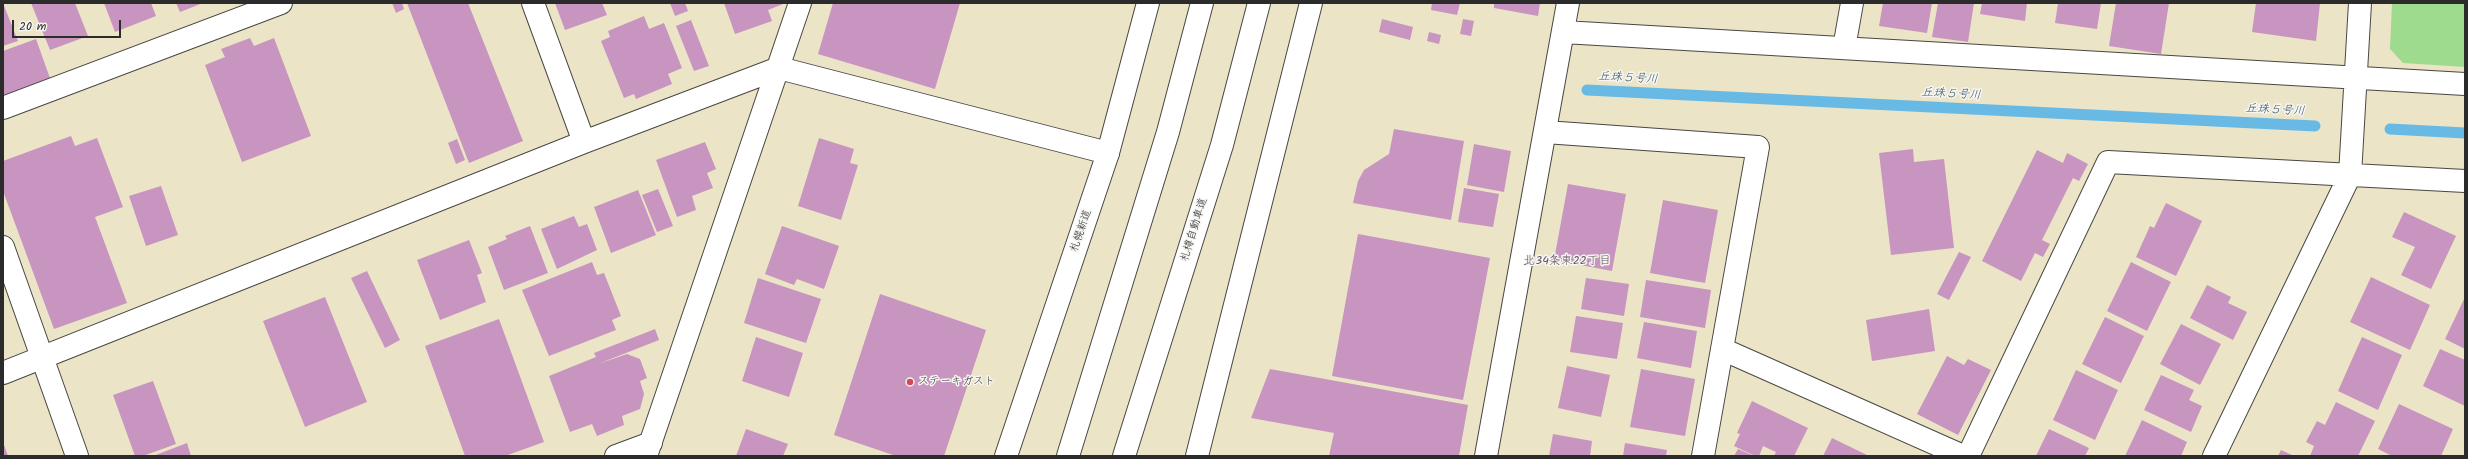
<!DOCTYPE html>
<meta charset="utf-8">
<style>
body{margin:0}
#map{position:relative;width:2468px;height:459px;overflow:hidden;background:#ece4c7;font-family:Kalam,sans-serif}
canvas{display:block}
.frame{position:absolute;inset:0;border:4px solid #2b2b2b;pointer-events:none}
.scale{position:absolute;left:12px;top:20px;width:109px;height:18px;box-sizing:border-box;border:2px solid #2b2b2b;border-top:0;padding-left:5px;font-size:12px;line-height:14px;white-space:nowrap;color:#2b2b2b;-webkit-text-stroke:3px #f6f6f2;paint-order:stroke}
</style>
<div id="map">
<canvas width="2468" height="459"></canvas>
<div class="frame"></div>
<div class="scale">20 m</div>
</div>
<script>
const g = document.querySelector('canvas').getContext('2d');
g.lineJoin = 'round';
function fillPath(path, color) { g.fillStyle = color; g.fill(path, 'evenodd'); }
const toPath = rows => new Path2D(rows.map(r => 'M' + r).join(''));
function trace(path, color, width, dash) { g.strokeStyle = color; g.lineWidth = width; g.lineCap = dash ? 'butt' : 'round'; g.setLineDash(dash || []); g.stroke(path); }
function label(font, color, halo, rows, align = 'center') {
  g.font = font + ' Kalam,"Klee One",sans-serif'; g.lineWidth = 3; g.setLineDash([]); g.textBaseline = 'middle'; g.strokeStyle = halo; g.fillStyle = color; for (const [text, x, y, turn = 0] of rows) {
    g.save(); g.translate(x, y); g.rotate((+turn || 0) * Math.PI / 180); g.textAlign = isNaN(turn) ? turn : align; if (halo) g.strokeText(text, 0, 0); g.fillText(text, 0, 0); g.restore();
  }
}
fillPath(toPath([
 [2392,3,2465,3,2465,67,2403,63,2390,49]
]), '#9edb8f');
trace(toPath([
 [1587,90,2315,126],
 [2390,129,2465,133]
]), '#68bae4', 11);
fillPath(toPath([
 [3,3,18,41,3,46],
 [31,3,75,3,88,36,50,50],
 [104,3,151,3,156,16,115,32],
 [176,3,203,3,180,12],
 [392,3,402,3,404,9,396,13],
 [407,3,468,3,523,141,469,163],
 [555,3,602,3,607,15,565,30],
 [670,3,685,3,688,11,675,16],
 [724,3,782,3,783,4,768,10,772,21,735,34],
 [833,3,960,3,935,89,818,54],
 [1432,3,1460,3,1457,15,1431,10],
 [1494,3,1540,3,1538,16,1494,8],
 [1883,3,1932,3,1927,33,1879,26],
 [1938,3,1974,3,1968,42,1932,37],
 [1982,3,2027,3,2025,21,1980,14],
 [2058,3,2101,3,2097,29,2055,23],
 [2116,3,2169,3,2161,54,2109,46],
 [2256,3,2320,3,2316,41,2252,32],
 [644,16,649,29,664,23,682,68,668,74,672,84,636,99,634,94,624,98,601,41,610,37,608,31],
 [1382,19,1413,27,1410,40,1379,32],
 [1463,19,1474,21,1471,36,1460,34],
 [691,20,709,66,694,71,676,26],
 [1429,32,1441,35,1439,44,1427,41],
 [250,38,254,46,274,38,311,136,242,162,205,65,225,57,221,49],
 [36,39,51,81,3,98,3,51],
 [1394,129,1464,141,1451,220,1353,203,1358,181,1364,170,1389,154],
 [71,136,75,146,97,138,123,207,95,217,127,303,54,329,3,191,3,161],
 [819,138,854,149,850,163,858,165,841,220,798,206],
 [457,139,465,160,456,164,448,143],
 [705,142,716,169,707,173,713,188,692,196,696,210,677,217,656,160],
 [1474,144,1511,151,1504,192,1467,185],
 [1913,149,1914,162,1944,159,1954,248,1891,255,1879,153],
 [2037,150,2063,163,2067,153,2088,164,2079,181,2073,178,2042,240,2050,244,2043,257,2035,253,2021,281,1982,261],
 [1568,184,1626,194,1612,271,1554,260],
 [161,186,178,235,146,246,129,196],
 [1464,188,1499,194,1493,227,1458,222],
 [658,189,673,226,657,232,642,195],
 [638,190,656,235,611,253,594,207],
 [1663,200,1718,210,1705,283,1650,273],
 [2166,203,2202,221,2176,276,2136,257,2150,226,2154,228],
 [2404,212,2456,236,2431,289,2401,275,2415,247,2392,237],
 [574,216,579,227,587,224,597,250,557,269,541,229],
 [530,226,548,273,504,290,488,247,507,239,505,236],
 [782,226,839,246,824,289,797,279,794,285,765,274],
 [1358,234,1490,258,1463,400,1332,376],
 [469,240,482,273,477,275,486,302,440,320,417,260],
 [1959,252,1971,257,1949,300,1937,294],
 [592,262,597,275,604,273,621,316,612,320,616,330,549,356,522,290],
 [2131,262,2171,282,2147,331,2107,311],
 [367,271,400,340,385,348,351,278],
 [2371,277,2430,305,2410,350,2350,322],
 [758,278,821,299,806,343,744,323],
 [1586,278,1629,284,1624,316,1581,309],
 [1646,280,1711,290,1705,328,1640,317],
 [2207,285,2231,297,2228,303,2247,312,2233,340,2190,318],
 [880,294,986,330,944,456,896,456,834,435],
 [325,297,367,402,305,427,263,321],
 [2465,297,2465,349,2445,339],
 [1929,309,1935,351,1872,361,1866,320],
 [1576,316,1623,323,1617,359,1570,352],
 [2105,317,2144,336,2121,383,2082,364],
 [499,319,544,442,505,456,465,456,425,346],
 [1644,322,1697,331,1691,368,1637,358],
 [2181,324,2221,344,2200,385,2160,364],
 [655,329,659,340,598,364,627,354,640,359,647,378,640,381,644,394,640,409,622,416,624,425,597,436,592,424,570,432,549,376,596,357,594,353],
 [756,337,803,353,789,397,742,381],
 [2362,337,2402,355,2378,410,2338,391],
 [2440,349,2465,360,2465,406,2423,386],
 [1947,356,1964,365,1968,359,1991,370,1958,435,1917,414],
 [1567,366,1610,375,1601,417,1558,408],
 [1270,369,1468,405,1459,456,1329,456,1334,433,1251,418],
 [1641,369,1695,379,1685,436,1630,427],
 [2076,370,2118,390,2095,440,2053,420],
 [2161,375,2194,390,2189,400,2202,406,2191,432,2144,410],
 [153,381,176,444,143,456,135,456,113,395],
 [1752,401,1808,428,1794,456,1774,456,1776,452,1763,446,1759,456,1755,456,1734,446,1740,434,1737,433],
 [2336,402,2375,421,2358,456,2310,456,2314,446,2306,442,2317,421,2325,425],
 [2399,404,2453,429,2441,456,2392,456,2378,449],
 [2142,420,2187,442,2181,456,2125,456],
 [746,429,788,444,783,456,736,456],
 [2049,429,2089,448,2085,456,2036,456],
 [1553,434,1592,441,1590,456,1549,456],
 [1832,438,1869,456,1823,456],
 [3,442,8,456,3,456],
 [187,443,191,456,153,456],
 [1625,443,1667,450,1666,456,1623,456],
 [1738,449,1754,456,1734,456],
 [2281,450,2294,456,2278,456]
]), '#c795bf');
const street = toPath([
 [533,3,584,142],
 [1563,32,2465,84],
 [1844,48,1852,3],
 [3,108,281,3],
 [1545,132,1758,147,1703,456],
 [3,247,77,456],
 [1722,349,1963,456],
 [3,373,584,142,779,68,1108,153],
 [616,456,651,443],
 [646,456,800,3],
 [1486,456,1568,3],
 [1968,456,2108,162,2465,181],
 [2214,456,2350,175,2360,3]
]);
const highway = toPath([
 [1006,456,1108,153,1148,3],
 [1068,456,1168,132,1202,3],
 [1124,456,1222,145,1259,3],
 [1197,456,1311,3]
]);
trace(street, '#484742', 24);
trace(highway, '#484742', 24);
trace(street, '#fff', 22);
trace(highway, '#fff', 22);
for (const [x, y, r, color] of [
 [910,382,4,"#d1495b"]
]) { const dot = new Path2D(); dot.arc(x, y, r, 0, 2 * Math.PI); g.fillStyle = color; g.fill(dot); trace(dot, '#f6f6f2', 1.5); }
label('11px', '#2b2b2b', '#f6f6f2', [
 ["札樽自動車道",1195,230,-73],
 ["札幌新道",1082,231,-71]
]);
label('11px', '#2b2b2b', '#f6f6f2', [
 ["ステーキガスト",918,382]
], 'left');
label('italic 12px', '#3d5662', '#f6f6f2', [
 ["丘珠５号川",1628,79,3],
 ["丘珠５号川",1951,95,3],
 ["丘珠５号川",2275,111,3]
]);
label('12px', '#62505f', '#f6f6f2', [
 ["北34条東22丁目",1567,262]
]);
</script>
